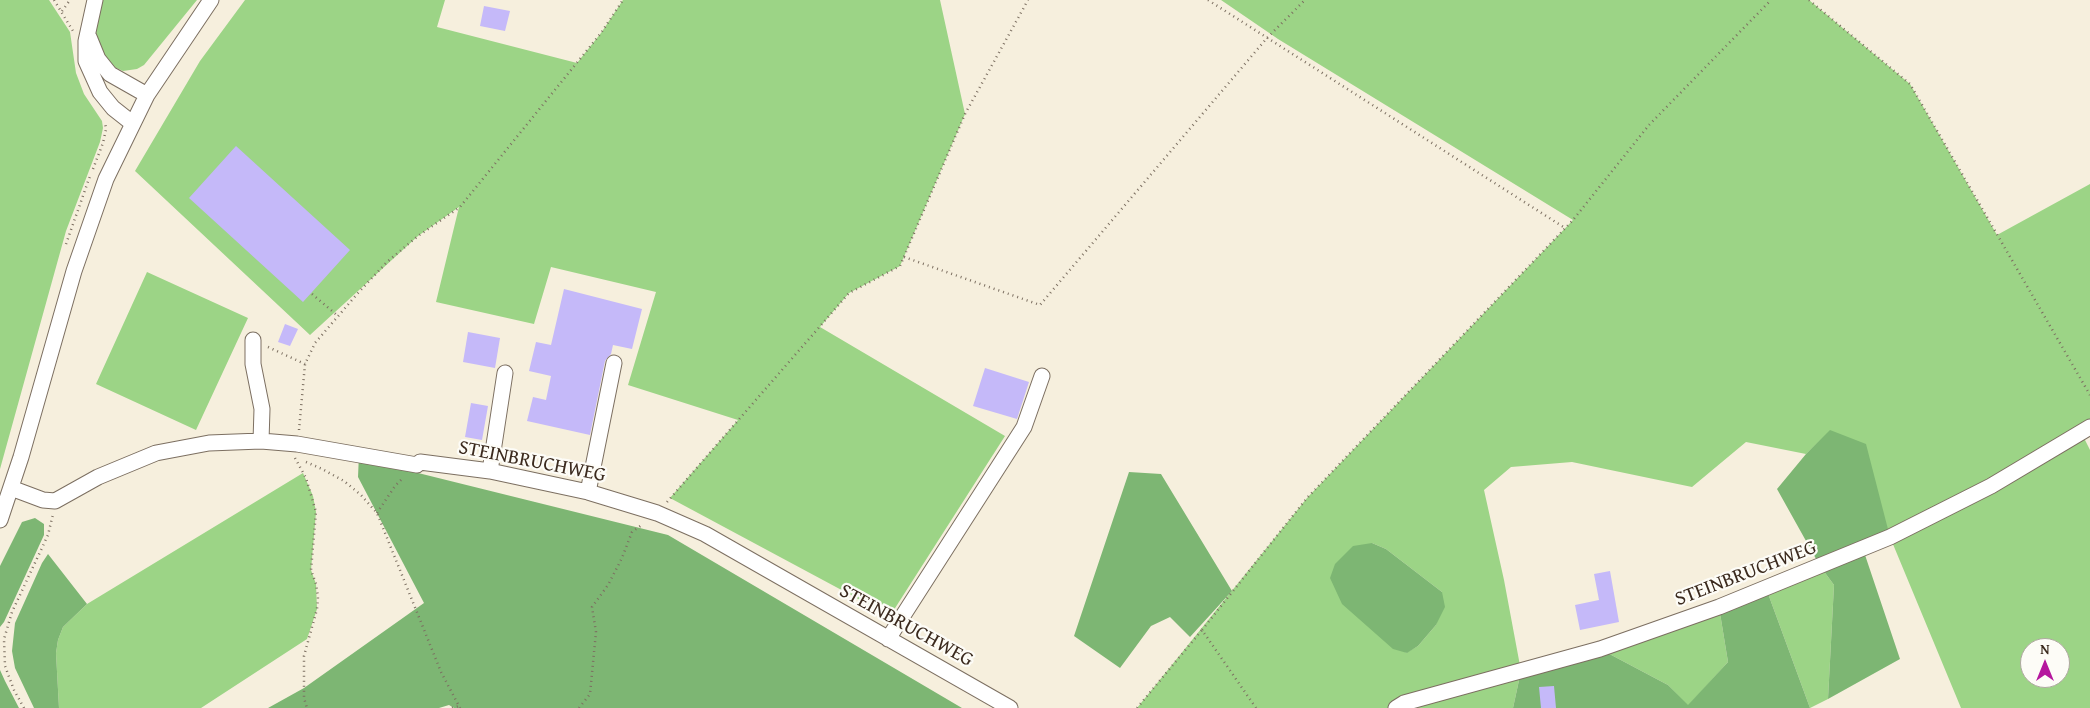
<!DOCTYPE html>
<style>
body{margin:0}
#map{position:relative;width:2090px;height:708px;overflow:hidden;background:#f6efdd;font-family:"Gentium Book Plus",serif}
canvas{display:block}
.north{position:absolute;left:2020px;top:638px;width:50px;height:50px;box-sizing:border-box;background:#fdfcf7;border:1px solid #afa8a0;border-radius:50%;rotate:0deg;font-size:14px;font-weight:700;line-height:20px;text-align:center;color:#3b2a1e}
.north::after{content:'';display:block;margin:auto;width:18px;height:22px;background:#b5179e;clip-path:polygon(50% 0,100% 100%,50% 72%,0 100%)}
</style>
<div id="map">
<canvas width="2090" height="708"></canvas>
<div class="north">N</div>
</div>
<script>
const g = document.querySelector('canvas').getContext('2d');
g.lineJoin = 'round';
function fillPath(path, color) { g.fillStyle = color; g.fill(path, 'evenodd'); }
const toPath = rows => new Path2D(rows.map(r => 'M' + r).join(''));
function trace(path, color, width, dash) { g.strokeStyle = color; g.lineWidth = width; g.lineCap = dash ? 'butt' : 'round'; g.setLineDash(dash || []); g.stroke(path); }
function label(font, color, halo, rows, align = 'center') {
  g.font = font + ' "Gentium Book Plus",serif'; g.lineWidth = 4.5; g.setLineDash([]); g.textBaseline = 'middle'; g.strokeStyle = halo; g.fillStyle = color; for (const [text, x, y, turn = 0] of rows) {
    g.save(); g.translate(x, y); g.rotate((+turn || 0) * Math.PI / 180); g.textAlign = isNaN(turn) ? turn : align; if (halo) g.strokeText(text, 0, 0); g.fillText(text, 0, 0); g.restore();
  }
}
fillPath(toPath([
 [0,0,49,0,70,32,76,73,84,94,102,121,103,128,100,142,66,231,0,469],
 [102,0,197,0,144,65,137,69,123,71,110,65,96,40,96,31],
 [245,0,445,0,437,27,577,63,601,33,623,0,940,0,965,114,900,266,849,293,820,327,1005,436,890,616,670,498,738,420,628,385,656,292,551,267,534,324,436,302,459,207,418,236,310,335,135,171,200,61],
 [1221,0,1809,0,1910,84,1997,235,2090,184,2090,427,2081,432,2090,450,2090,708,1961,708,1890,537,1830,431,1806,454,1746,442,1692,487,1572,462,1511,467,1484,490,1504,580,1521,671,1513,708,1137,708,1307,498,1573,220,1278,39],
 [1372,543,1386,549,1442,592,1436,625,1418,646,1406,653],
 [2030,648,2060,648,2060,678,2030,678],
 [147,272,248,318,196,430,96,384],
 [303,473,313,496,316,512,311,570,316,584,317,609,307,639,201,708,59,708,56,653,58,640,63,627,87,604],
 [1820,566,1834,585,1828,699,1810,708,1766,588],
 [1719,607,1728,662,1688,706,1668,685,1600,649]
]), '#9cd486');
fillPath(toPath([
 [1830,430,1866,444,1890,537,1863,549,1900,659,1828,699,1834,585,1820,566,1777,489,1806,454],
 [359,454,402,469,668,535,962,708,454,708,449,705,439,708,268,708,304,688,424,603,358,477],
 [1129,472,1161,474,1232,591,1190,637,1170,617,1151,626,1120,668,1074,636],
 [35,518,44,524,44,535,4,622,0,627,0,566,22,522],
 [1372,543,1386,549,1442,592,1445,607,1436,625,1418,646,1407,653,1393,649,1342,604,1330,578,1335,564,1353,546],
 [48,554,87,604,63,627,58,640,56,653,59,708,34,708,15,668,12,651,15,623,42,563],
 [1766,588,1810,708,1513,708,1521,671,1600,649,1668,685,1688,705,1728,662,1719,607],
 [0,670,5,681,19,708,0,708]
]), '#7db673');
fillPath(toPath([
 [484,6,510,11,505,31,480,26],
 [236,146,350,250,303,302,189,198],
 [564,289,642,309,632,349,613,345,611,354,605,361,590,435,527,421,533,397,546,400,551,376,529,371,536,342,551,345],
 [285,324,298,329,290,346,278,342],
 [468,332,500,338,495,368,463,362],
 [985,368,1029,382,1017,419,973,406],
 [471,403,488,406,482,440,465,437],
 [1610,571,1619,622,1580,630,1575,605,1599,600,1594,574],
 [1554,686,1556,708,1541,708,1539,687]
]), '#c5b9f9');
const minor = toPath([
 [95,0,86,41,86,61,100,92,113,108,132,123],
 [89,37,98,59,110,74,147,95],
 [253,340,253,364,262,409,261,441],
 [490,471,505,373],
 [11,488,43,500,55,501,98,477,156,453,209,443,261,441,297,444,417,465,420,462,490,471,588,492,657,513,705,534,1010,708],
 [588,492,614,363],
 [0,520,21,457,74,271,106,179,147,95,211,0],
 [888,639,1024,427,1042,376],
 [1396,708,1404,703,1600,649,1719,607,1890,537,1991,486,2090,427]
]);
trace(minor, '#7c6f61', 17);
trace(toPath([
 [54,0,73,31],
 [1208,0,1565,228],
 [1809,0,1910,84,2090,395],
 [62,11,70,0],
 [93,169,103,143,106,129,105,122],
 [66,244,90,176],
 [904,257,1040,305,1267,38,1305,0],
 [312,294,338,316],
 [268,347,305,364],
 [299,430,305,364,315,343,358,293,387,262,418,236,460,207,601,33,623,0],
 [295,458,306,478,316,512,311,570,316,584,318,597,317,609,304,656,304,698,307,708],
 [306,462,322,469,344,481,361,495,377,513,441,672,460,708],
 [667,502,849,293,900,266,965,114,1028,0],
 [377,513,395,486,403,478],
 [24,708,14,690,5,666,4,639,12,612,48,535,53,514],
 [452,708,459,706],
 [579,708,590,694,596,632,592,607,608,585,622,558,632,532,643,524],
 [1137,708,1202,630],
 [1256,708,1202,630,1307,498,1573,220,1649,125,1771,0]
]), '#7c6f61', 2.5, [1, 4]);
trace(minor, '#fff', 15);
label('20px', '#3b2a1e', '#fdfcf7', [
 ["STEINBRUCHWEG",532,462,11],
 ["STEINBRUCHWEG",1746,574,-21],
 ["STEINBRUCHWEG",906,626,29]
]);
</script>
